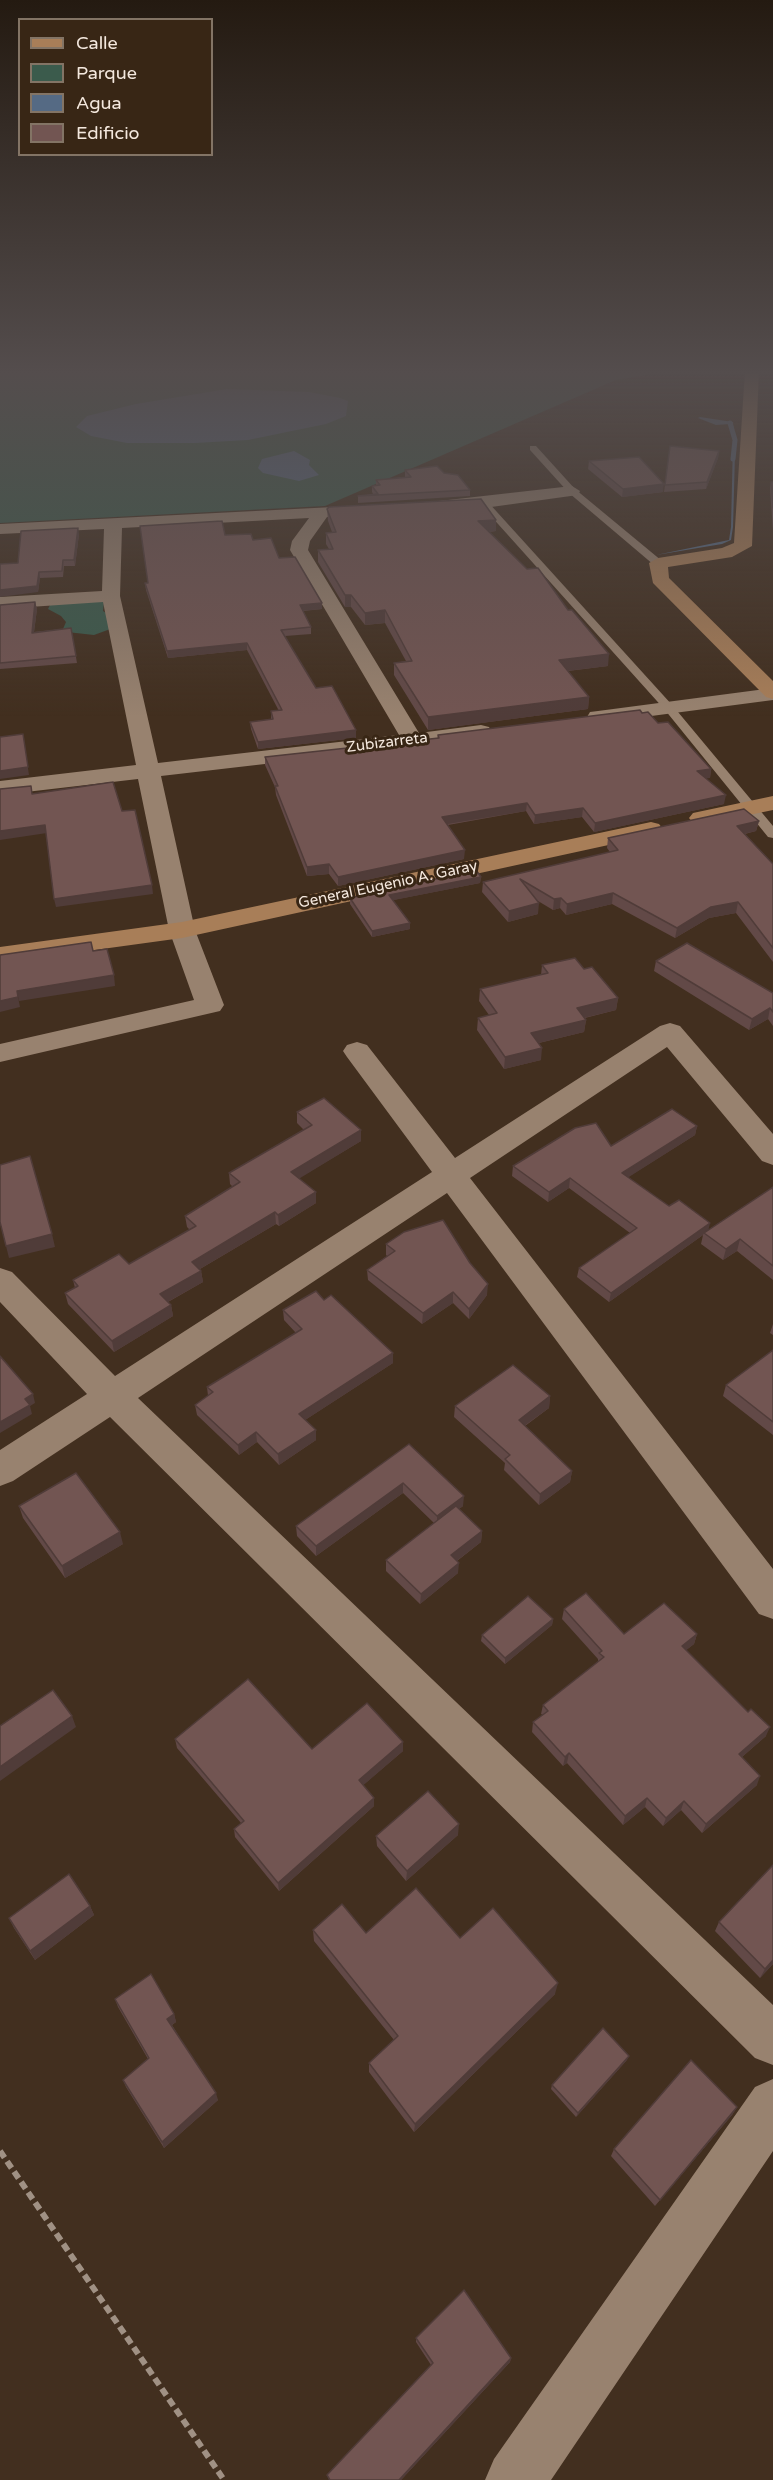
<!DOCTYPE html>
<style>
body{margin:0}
#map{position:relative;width:773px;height:2480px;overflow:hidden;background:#422f1f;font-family:"Varela Round",sans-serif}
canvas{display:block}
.legend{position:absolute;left:18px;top:18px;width:195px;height:138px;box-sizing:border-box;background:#382615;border:2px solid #837465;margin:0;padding:8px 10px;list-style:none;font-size:18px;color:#f4e8de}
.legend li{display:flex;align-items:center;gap:12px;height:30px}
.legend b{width:30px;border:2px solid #837465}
</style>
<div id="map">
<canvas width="773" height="2480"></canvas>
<ul class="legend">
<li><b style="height:8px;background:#a87e58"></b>Calle</li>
<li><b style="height:16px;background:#3b5b4c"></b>Parque</li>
<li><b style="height:16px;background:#556a84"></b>Agua</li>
<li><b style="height:16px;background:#725552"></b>Edificio</li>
</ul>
</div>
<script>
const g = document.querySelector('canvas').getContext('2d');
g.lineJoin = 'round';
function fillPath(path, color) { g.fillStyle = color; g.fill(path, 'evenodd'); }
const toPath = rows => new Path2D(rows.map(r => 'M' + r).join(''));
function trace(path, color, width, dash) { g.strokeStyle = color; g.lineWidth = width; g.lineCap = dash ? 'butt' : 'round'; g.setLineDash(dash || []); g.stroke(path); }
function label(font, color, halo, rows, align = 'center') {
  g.font = font + ' "Varela Round",sans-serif'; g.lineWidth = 6; g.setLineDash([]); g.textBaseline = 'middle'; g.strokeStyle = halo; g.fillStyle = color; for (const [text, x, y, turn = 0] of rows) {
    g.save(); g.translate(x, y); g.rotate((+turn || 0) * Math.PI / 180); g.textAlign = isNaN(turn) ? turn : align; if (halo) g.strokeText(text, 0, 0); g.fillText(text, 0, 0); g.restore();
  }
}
fillPath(toPath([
 [0,370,649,370,651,374,616,380,325,506,0,523],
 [98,600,104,602,103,611,113,617,113,628,94,635,67,632,63,629,66,622,61,616,48,609,50,605]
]), '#3b5b4c');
fillPath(toPath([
 [227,389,309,392,340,398,348,401,346,416,326,424,248,440,195,443,127,443,91,436,76,427,87,416,136,404],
 [700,417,733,422,735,454,733,527,731,540,722,544,656,555,729,540,731,527,733,440,730,424,716,425,698,418],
 [294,451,310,460,309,465,319,475,299,481,263,473,258,468,262,459]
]), '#556a84');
trace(toPath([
 [730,423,735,440,733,459]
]), '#556a84', 5);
trace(toPath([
 [0,2151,224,2480]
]), '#a09184', 6, [8, 4.5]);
fillPath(toPath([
 [530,446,536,446,575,489,662,561,662,565,654,565,569,493,530,450,530,446],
 [481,501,487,501,673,706,773,826,773,838,768,837,665,710,481,505,481,501]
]), '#98826f');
fillPath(toPath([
 [572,486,580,491,578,495,484,508,439,511,431,506,439,501,572,486],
 [373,505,379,506,382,510,379,514,327,517,310,541,308,550,419,733,481,725,489,727,492,732,489,737,481,739,161,776,195,930,224,1005,220,1011,0,1062,0,1044,194,1000,169,930,138,779,0,795,0,781,136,765,103,602,0,609,0,597,102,591,104,529,0,534,0,524,373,505],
 [309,518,292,541,290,550,399,735,158,763,120,596,122,528,309,518],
 [773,688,773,700,598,723,590,722,587,717,590,712,598,711,773,688],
 [670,1023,680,1026,773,1134,773,1165,762,1161,667,1047,470,1178,773,1569,773,1619,759,1614,447,1193,138,1398,773,2005,773,2065,755,2058,110,1417,13,1481,0,1486,0,1450,87,1394,0,1302,0,1268,12,1272,115,1376,432,1172,347,1057,343,1051,347,1045,357,1042,367,1045,455,1158,660,1026,670,1023],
 [773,2079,773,2151,551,2480,485,2480,494,2459,755,2087,773,2079]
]), '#98826f');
fillPath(toPath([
 [745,370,759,370,752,546,732,557,668,567,669,578,773,681,773,699,766,697,653,583,649,563,658,558,722,548,734,543,745,370],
 [773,796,773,810,701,825,693,823,689,818,693,813,773,796],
 [651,822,659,824,663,829,659,834,182,938,0,963,0,947,182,922,651,822]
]), '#a87e58');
fillPath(toPath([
 [670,446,719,451,718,458,706,489,664,492],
 [589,461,663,492,622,497,588,469],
 [405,470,444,473,470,490,470,496,358,503,358,496,373,494,372,492,372,486,376,485,376,480,405,477],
 [771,482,773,482,773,531,770,488],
 [327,509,496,531,489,532,608,666,568,671,589,697,588,709,428,730,394,675,394,663,406,661,385,623,365,625,351,607,345,607,318,562,318,550,329,549,326,544,326,533,332,532,328,521],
 [79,534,75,566,64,566,63,577,40,578,38,592,18,563],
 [225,535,253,540,279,558,322,603,322,609,303,611,311,627,311,634,285,636,316,688,356,738,258,749,251,729,250,722,271,719,271,711,279,711,247,650,168,658,146,590,145,583,148,583],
 [35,602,37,609,34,632,71,628,77,663,0,669,0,605],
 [642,713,658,723,711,769,710,778,706,778,724,804,594,832,582,817,534,824,526,811,448,825,464,859,338,886,329,874,307,876,276,795,275,787,265,765,265,757,437,739,438,735],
 [759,821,756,831,745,834,773,864,773,962,736,913,709,918,675,938,612,904,566,915,560,908,553,910,538,901,538,914,508,922,482,892,483,882,610,852,607,848,608,838],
 [481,877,480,883,393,900,410,929,372,937,350,904,350,898],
 [656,961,773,993,773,1026,768,1019,749,1030,654,971],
 [542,965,584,969,618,998,616,1010,585,1018,586,1020,584,1032,539,1043,541,1060,504,1069,477,1030,478,1018,489,1015,479,1001,480,989,541,975],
 [297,1112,361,1141,299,1178,316,1203,279,1226,276,1224,200,1269,201,1271,203,1282,168,1302,171,1305,173,1316,114,1352,68,1304,65,1293,75,1288,73,1280,129,1264,190,1230,187,1227,185,1216,233,1187,230,1184,229,1173,304,1130,297,1123],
 [697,1126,695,1135,628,1177,669,1206,708,1230,773,1187,773,1280,737,1251,723,1260,701,1244,703,1235,609,1302,577,1277,579,1268,630,1233,569,1188,548,1202,512,1176,513,1166,611,1146],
 [386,1244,470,1263,487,1295,469,1319,453,1303,422,1324,368,1280,367,1270,387,1256,386,1255],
 [324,1300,393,1363,305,1420,316,1430,316,1440,279,1465,257,1442,239,1455,197,1415,195,1405,208,1396,207,1387,296,1333,284,1320,283,1310],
 [773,1324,773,1335,770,1333],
 [773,1350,773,1435,723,1396,726,1385],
 [550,1396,549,1408,525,1426,572,1471,570,1482,539,1505,504,1470,505,1463,454,1417,455,1406],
 [409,1444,463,1506,459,1509,482,1531,481,1542,457,1561,458,1573,420,1604,386,1571,386,1560,434,1523,403,1493,316,1556,297,1536,296,1526],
 [19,1506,123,1544,65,1578,23,1518],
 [564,1609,624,1634,697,1634,694,1644,686,1650,766,1736,742,1757,757,1785,702,1833,681,1810,663,1826,645,1807,623,1825,567,1763,563,1766,532,1732,533,1722,543,1715,541,1714,543,1705,598,1662,598,1659,562,1619],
 [553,1619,552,1625,505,1664,481,1641,482,1635],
 [175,1739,312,1749,403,1751,363,1785,374,1806,279,1891,235,1837,234,1829,241,1823,177,1748],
 [458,1835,406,1881,377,1846,376,1836],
 [90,1906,94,1915,35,1960,14,1928,9,1918],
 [719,1922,773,1964,760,1978,715,1931],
 [313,1930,460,1938,555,1994,414,2132,369,2072,369,2063,394,2040,314,1941],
 [115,1999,174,2014,176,2022,172,2025,218,2100,164,2148,126,2087,123,2080,148,2059,118,2007],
 [627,2060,576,2117,551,2089,552,2085],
 [737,2107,732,2115,655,2206,611,2156,614,2149],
 [416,2338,511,2358,510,2362,401,2480,329,2480,327,2475,431,2365,416,2342]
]), '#624947');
fillPath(toPath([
 [719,451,718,458,706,489,707,482],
 [664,484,663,492,622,497,623,489],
 [496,520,496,531,478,533,478,521],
 [78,528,79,534,75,566,74,560],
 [39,572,40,578,38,592,0,597,0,590],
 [345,595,351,595,351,607,345,607],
 [35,602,37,609,33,639,32,633],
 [322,603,322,609,300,611,300,605],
 [385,610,385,623,365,625,365,613],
 [247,643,247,650,168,658,167,651],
 [609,654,608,666,558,672,559,660],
 [589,697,588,709,428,730,428,717],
 [356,730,356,738,258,749,258,742],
 [24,742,29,775,0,779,0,771],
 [711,769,710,778,696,780,697,771],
 [726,795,724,804,594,832,595,823],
 [527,803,526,811,442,825,442,817],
 [583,808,582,817,534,824,535,815],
 [759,821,756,831,735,836,737,826],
 [45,825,47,833,0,840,0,831],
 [465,850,464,859,338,886,338,877],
 [329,864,329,874,307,876,307,867],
 [481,877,480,883,389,901,389,895],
 [152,885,153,894,56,907,54,899],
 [613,893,612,904,566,915,567,904],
 [561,898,560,908,553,910,554,899],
 [738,902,736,913,709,918,675,938,677,928,711,907],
 [539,903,538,914,508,922,509,911],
 [410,923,410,929,372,937,372,931],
 [114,975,115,986,19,1001,17,991],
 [18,997,20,1007,0,1012,0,1001],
 [618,998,616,1010,575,1020,577,1008],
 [770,1008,768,1019,749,1030,752,1019],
 [586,1020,584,1032,530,1045,531,1033],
 [542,1048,541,1060,504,1069,505,1057],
 [697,1126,695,1135,621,1182,622,1173],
 [361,1130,361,1141,292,1183,291,1172],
 [570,1178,569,1188,548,1202,549,1192],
 [316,1192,316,1203,279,1226,278,1215],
 [275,1212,276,1224,193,1273,192,1262],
 [710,1223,708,1232,704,1233,703,1235,609,1302,611,1293],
 [52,1234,55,1247,9,1258,6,1246],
 [740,1239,737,1251,723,1260,726,1249],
 [201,1271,203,1282,162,1305,160,1294],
 [488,1284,487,1295,469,1319,469,1309],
 [453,1292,453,1303,422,1324,423,1313],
 [171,1305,173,1316,114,1352,112,1341],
 [393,1353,393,1363,299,1424,299,1414],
 [33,1394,35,1403,30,1406,32,1414,0,1433,0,1422,25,1399],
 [550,1396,549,1408,517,1431,519,1420],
 [316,1430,316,1440,279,1465,278,1454],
 [256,1432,257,1442,239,1455,238,1445],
 [572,1471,570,1482,539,1505,540,1494],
 [403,1483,403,1493,316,1556,316,1546],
 [464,1496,463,1506,437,1526,437,1516],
 [482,1531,481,1542,450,1566,451,1555],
 [120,1532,123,1544,65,1578,62,1566],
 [459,1563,458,1573,420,1604,421,1594],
 [553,1619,552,1625,505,1664,505,1658],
 [697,1634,694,1644,679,1656,682,1646],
 [72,1716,76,1727,0,1781,0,1767],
 [770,1727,766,1736,735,1763,739,1754],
 [403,1742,403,1751,359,1789,359,1780],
 [569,1753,567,1763,563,1766,565,1757],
 [760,1776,757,1785,702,1833,706,1824],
 [374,1798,374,1806,279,1891,278,1883],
 [647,1798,645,1807,623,1825,625,1816],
 [684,1801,681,1810,663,1826,666,1818],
 [459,1824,458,1835,406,1881,407,1871],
 [90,1906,94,1915,35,1960,30,1951],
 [773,1960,773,1964,760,1978,765,1969],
 [558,1983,555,1994,414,2132,415,2124],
 [174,2014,176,2022,170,2026,167,2019],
 [629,2056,627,2060,576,2117,578,2113],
 [216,2093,218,2100,164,2148,162,2142],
 [737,2107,732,2115,655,2206,660,2200],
 [511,2358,510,2362,401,2480,399,2480]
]), '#503c39');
const building = toPath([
 [670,446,719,451,707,482,665,485,670,446],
 [639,457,664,484,623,489,589,461,639,457],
 [437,466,444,473,458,475,470,490,358,496,378,494,372,486,380,485,376,480,411,477,405,470,437,466],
 [771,482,773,482,773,508,771,482],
 [481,499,496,520,478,521,527,569,538,568,568,610,572,610,609,654,559,660,589,697,428,717,394,663,412,661,385,610,365,613,351,595,345,595,318,550,333,549,326,533,336,532,327,509,329,507,481,499],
 [222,521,225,535,251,534,253,540,271,538,279,558,295,557,322,603,300,605,311,627,281,630,316,688,332,686,356,730,258,742,250,722,273,719,271,711,282,710,247,643,167,651,145,583,148,583,140,526,222,521],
 [78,528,74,560,63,560,62,571,39,572,37,586,0,590,0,564,18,563,21,531,78,528],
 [35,602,32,633,71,628,76,656,0,663,0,605,35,602],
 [640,710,642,713,648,712,658,723,668,722,711,769,697,771,726,795,595,823,583,808,535,815,527,803,442,817,465,850,338,877,329,864,307,867,275,786,278,786,265,757,439,738,438,735,640,710],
 [23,734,28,767,0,771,0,737,23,734],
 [113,782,122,811,135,810,152,885,54,899,45,825,0,831,0,789,31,786,32,794,113,782],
 [744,809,759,821,737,826,773,864,773,948,738,902,711,907,677,928,613,893,567,904,561,898,554,899,520,879,539,903,509,911,483,882,618,850,608,838,744,809],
 [476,870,481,877,389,895,410,923,372,931,350,898,476,870],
 [91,942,93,951,107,949,114,975,17,991,18,997,0,1001,0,955,91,942],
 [687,943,773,993,773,1012,770,1008,752,1019,656,961,687,943],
 [575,958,584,969,592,967,618,998,577,1008,586,1020,531,1033,542,1048,505,1057,478,1018,497,1013,480,989,548,973,542,965,575,958],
 [324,1098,361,1130,291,1172,316,1192,278,1215,275,1212,192,1262,201,1271,160,1294,171,1305,112,1341,65,1293,78,1286,73,1280,119,1254,129,1264,196,1226,185,1216,240,1182,229,1173,312,1125,297,1112,324,1098],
 [672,1109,697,1126,622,1173,669,1206,679,1200,710,1223,611,1293,579,1268,637,1228,570,1178,549,1192,513,1166,575,1128,596,1123,611,1146,672,1109],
 [30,1156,52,1234,6,1246,0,1222,0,1165,30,1156],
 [773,1187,773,1266,740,1239,726,1249,704,1233,773,1187],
 [443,1220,470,1263,488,1284,469,1309,453,1292,423,1313,367,1270,395,1251,386,1244,404,1232,443,1220],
 [316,1291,324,1300,331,1295,393,1353,299,1414,316,1430,278,1454,256,1432,238,1445,195,1405,213,1392,207,1387,302,1329,283,1310,316,1291],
 [773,1350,773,1422,726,1385,773,1350],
 [0,1356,33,1394,25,1399,30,1405,0,1422,0,1356],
 [513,1365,550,1396,519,1420,572,1471,540,1494,505,1459,510,1455,455,1406,513,1365],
 [409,1444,464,1496,437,1516,403,1483,316,1546,296,1526,409,1444],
 [76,1473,120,1532,62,1566,19,1506,76,1473],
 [456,1506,482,1531,451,1555,459,1563,421,1594,386,1560,456,1506],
 [586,1593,624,1634,664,1603,697,1634,682,1646,748,1712,751,1709,770,1727,739,1754,760,1776,706,1824,684,1801,666,1818,647,1798,625,1816,569,1753,565,1757,533,1722,548,1711,543,1705,604,1657,599,1653,602,1651,564,1609,586,1593],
 [528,1596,553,1619,505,1658,482,1635,528,1596],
 [248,1679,312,1749,367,1703,403,1742,359,1780,374,1798,278,1883,234,1829,244,1821,175,1739,248,1679],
 [53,1690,72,1716,0,1767,0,1726,53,1690],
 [428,1791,459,1824,407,1871,376,1836,428,1791],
 [773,1865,773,1960,765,1969,719,1922,773,1865],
 [69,1874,90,1906,30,1951,9,1918,69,1874],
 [416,1888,460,1938,493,1908,558,1983,415,2124,369,2063,398,2036,313,1930,342,1904,366,1933,416,1888],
 [151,1974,174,2014,167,2019,216,2093,162,2142,123,2080,149,2058,115,1999,151,1974],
 [603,2028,629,2056,578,2113,552,2085,603,2028],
 [691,2060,737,2107,660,2200,614,2149,691,2060],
 [464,2290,511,2358,399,2480,330,2480,327,2475,433,2363,416,2338,464,2290]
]);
fillPath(building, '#725552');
trace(building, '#503c39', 1.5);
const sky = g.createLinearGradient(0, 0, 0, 717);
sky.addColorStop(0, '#241a11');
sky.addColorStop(0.52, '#544d4d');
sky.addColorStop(1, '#544d4d00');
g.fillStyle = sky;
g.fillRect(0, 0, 773, 717);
label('15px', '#f4e8de', '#382615', [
 ["Zubizarreta",387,743,-7],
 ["General Eugenio A. Garay",388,885,-12]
]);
</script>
